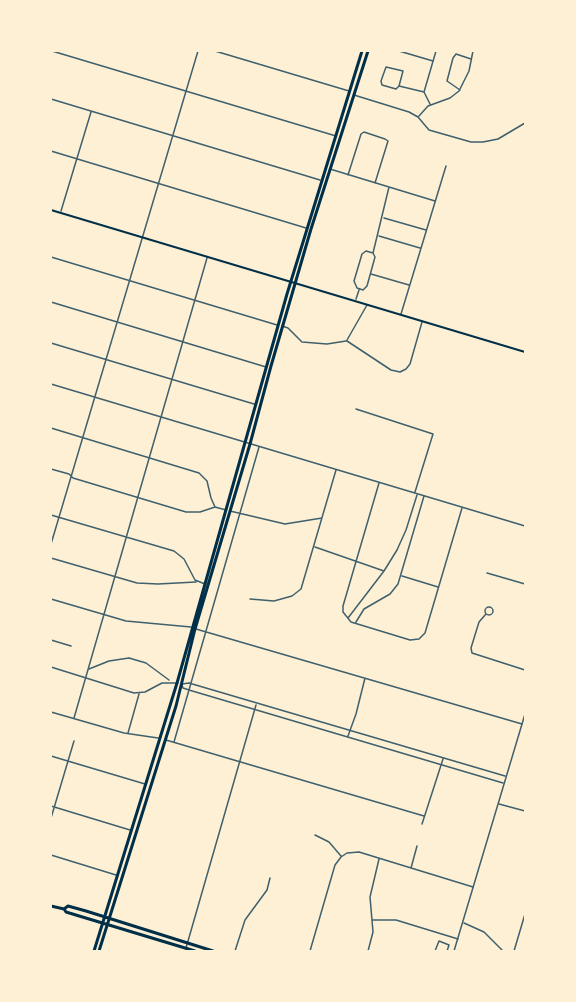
<!DOCTYPE html>
<style>
body{margin:0}
#map{position:relative;width:576px;height:1002px;overflow:hidden;background:#fdf0d5;font-family:Overpass,sans-serif}
canvas{display:block}
.frame{position:absolute;inset:0;border:52px solid #fdf0d5;pointer-events:none}
</style>
<div id="map">
<canvas width="576" height="1002"></canvas>
<div class="frame"></div>
</div>
<script>
const g = document.querySelector('canvas').getContext('2d');
g.lineJoin = 'round';
const toPath = rows => new Path2D(rows.map(r => 'M' + r).join(''));
function trace(path, color, width, dash) { g.strokeStyle = color; g.lineWidth = width; g.lineCap = dash ? 'butt' : 'round'; g.setLineDash(dash || []); g.stroke(path); }
trace(toPath([
 [52,51,336,136],
 [215,51,349,91],
 [399,51,433,61],
 [399,86,403,71,386,67,381,81,382,85,396,89,399,86,424,92],
 [460,90,447,81,453,58,456,54,471,59],
 [354,95,409,112,418,117,429,130,471,142,483,142,498,139,525,123],
 [51,99,320,180],
 [430,104,424,92,436,51],
 [419,116,428,106,450,98,459,91,469,71,473,51],
 [51,151,306,228],
 [330,169,435,201],
 [348,175,361,134,364,132,385,139,388,141,375,183],
 [61,211,91,112],
 [384,218,426,230],
 [379,236,420,248],
 [373,253,366,251,362,254,354,281,357,288,363,290,367,286,375,257,373,253,389,187],
 [51,257,277,325],
 [371,274,409,285],
 [356,299,359,290],
 [51,302,266,367],
 [401,314,446,166],
 [282,326,288,328,302,342,327,344,346,341],
 [347,340,367,305],
 [347,341,391,370,400,372,406,369,410,364,422,322],
 [51,343,254,404],
 [356,409,433,434,415,492],
 [51,428,199,473,207,481,211,498,215,507],
 [51,469,69,474,73,478,186,512,200,512,215,507,226,510],
 [379,483,343,606,343,612,351,622,410,640,419,639,425,633,462,508],
 [230,511,285,524,322,518],
 [51,515,174,551,184,559,195,580,205,584],
 [51,544,198,51],
 [315,547,384,571],
 [51,558,137,583,158,584,196,582],
 [487,573,525,584],
 [402,576,438,587],
 [51,599,126,621,191,627],
 [250,599,274,601,292,596,301,589,336,470],
 '485 611a4 4 0 1 1 8 0a4 4 0 1 1-8 0Z',
 [486,614,479,622,471,648,472,653,525,670],
 [348,618,384,571,397,550,406,530,417,495],
 [356,622,364,609,390,594,398,584,424,496],
 [196,629,522,724],
 [51,640,71,646],
 [51,667,134,693,145,692,162,683,178,683],
 [89,669,109,661,129,658,146,663,169,680],
 [182,684,189,683,505,776],
 [182,685,183,688,189,690,503,783],
 [51,712,124,733,158,738],
 [74,718,207,258],
 [128,733,139,694],
 [348,736,356,714,365,678],
 [166,740,424,816],
 [174,742,259,447],
 [51,756,145,784],
 [499,804,525,811],
 [51,806,130,830],
 [51,818,74,741],
 [422,824,443,759],
 [315,835,329,842,341,856],
 [51,855,116,875],
 [411,868,417,846],
 [373,920,396,920,458,939],
 [464,923,484,932,503,951],
 [186,948,256,705],
 [235,951,245,920,267,890,270,878],
 [310,951,335,865,341,857,347,853,359,852,473,887],
 [368,951,373,932,370,897,379,859],
 [435,951,439,941,449,945,447,951],
 [514,951,525,914]
]), '#3f606c', 1.5);
trace(toPath([
 [51,384,525,526],
 [454,951,525,714]
]), '#3f606c', 1.5);
trace(toPath([
 [51,210,525,352]
]), '#003049', 2);
trace(toPath([
 [51,906,64,909,68,906,86,911,213,951],
 [64,909,66,912,195,951],
 [94,951,177,683,287,294,362,51],
 [99,951,176,706,195,629,250,444,271,366,311,229,368,51]
]), '#003049', 3);
</script>
